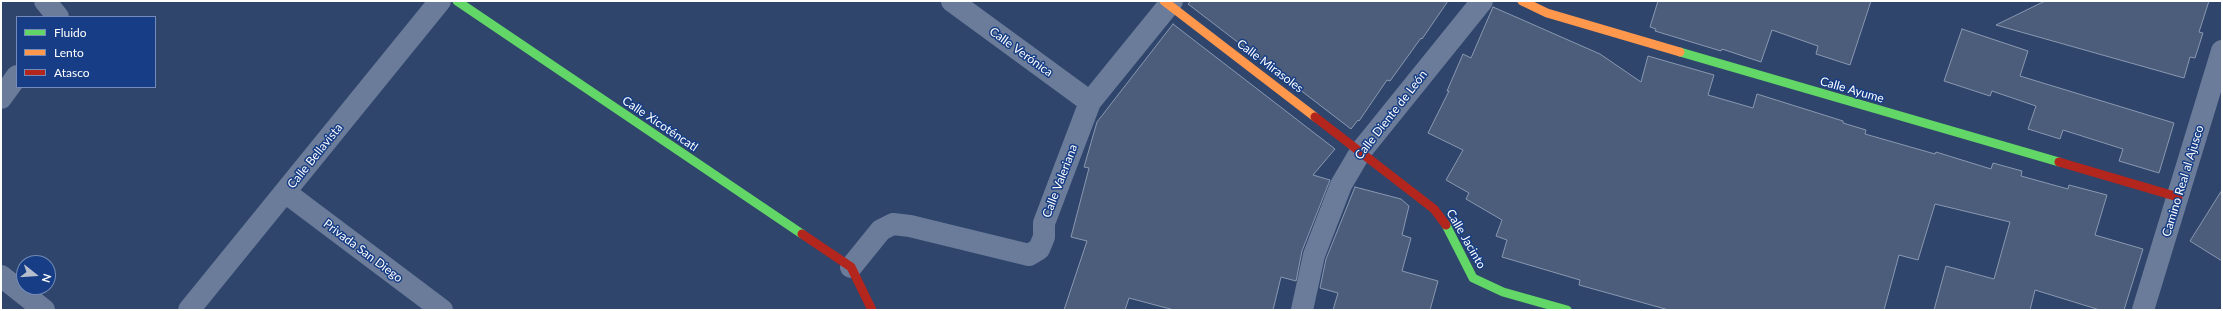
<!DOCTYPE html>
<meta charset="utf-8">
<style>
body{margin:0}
#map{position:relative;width:2223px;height:311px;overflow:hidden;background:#2f456c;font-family:Lato,sans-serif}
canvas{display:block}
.frame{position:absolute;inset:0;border:2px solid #fff;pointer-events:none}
.legend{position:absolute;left:16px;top:16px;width:140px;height:72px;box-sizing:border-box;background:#163d85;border:1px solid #738bb6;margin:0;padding:5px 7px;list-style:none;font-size:12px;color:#fff}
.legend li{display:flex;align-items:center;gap:8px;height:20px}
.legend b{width:20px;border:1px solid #738bb6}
.north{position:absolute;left:16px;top:255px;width:40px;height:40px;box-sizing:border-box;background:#163d85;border:1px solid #738bb6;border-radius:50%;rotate:107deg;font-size:11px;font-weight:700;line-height:16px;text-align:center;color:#fff}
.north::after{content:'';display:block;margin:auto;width:14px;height:18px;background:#b6becc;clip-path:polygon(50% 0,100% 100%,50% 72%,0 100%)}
</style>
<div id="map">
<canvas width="2223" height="311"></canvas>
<div class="frame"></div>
<ul class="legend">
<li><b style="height:5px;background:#63d668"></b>Fluido</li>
<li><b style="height:5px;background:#ff974d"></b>Lento</li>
<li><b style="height:5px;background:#b3261e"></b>Atasco</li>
</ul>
<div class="north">N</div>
</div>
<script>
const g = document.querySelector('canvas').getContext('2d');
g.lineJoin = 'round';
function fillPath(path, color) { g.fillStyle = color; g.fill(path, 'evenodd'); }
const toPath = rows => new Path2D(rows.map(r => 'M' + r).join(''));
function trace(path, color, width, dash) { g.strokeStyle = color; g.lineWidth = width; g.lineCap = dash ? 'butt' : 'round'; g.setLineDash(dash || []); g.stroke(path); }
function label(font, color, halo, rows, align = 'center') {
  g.font = font + ' Lato,sans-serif'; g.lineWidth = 3; g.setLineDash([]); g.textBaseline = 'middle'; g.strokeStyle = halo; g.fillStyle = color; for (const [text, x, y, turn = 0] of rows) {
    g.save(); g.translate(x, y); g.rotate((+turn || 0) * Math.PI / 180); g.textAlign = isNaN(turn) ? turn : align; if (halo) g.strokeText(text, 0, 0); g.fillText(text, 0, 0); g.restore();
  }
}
const building = toPath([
 [1191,1,1448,1,1422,39,1421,38,1390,81,1387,80,1359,121,1358,120,1351,129,1188,4,1191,1],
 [1658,1,1871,1,1850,65,1816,54,1818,46,1772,30,1761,62,1722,49,1721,51,1655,31,1656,29,1650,27,1658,1],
 [2045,1,2209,1,2199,32,2203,33,2195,58,2190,57,2184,78,1996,25,2045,1],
 [1493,7,1600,54,1641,82,1648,56,1714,75,1708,95,1753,108,1757,94,1843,121,1843,123,1866,130,1865,134,1935,154,1936,152,1991,169,1993,163,2022,171,2021,176,2068,189,2069,185,2107,195,2095,235,2143,249,2124,310,2100,310,2035,290,2030,310,1934,310,1946,266,1994,279,2010,222,1935,204,1918,260,1899,255,1884,310,1669,310,1579,285,1580,280,1502,257,1507,240,1496,236,1502,220,1466,199,1469,193,1446,180,1463,150,1428,133,1449,91,1447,91,1463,54,1471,58,1493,7],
 [1173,24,1335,149,1313,175,1330,180,1302,251,1296,281,1281,277,1273,310,1174,310,1129,298,1125,310,1064,310,1087,241,1071,237,1089,168,1084,167,1097,122,1173,24],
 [1962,29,2028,51,2020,76,2174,123,2159,173,2119,161,2123,149,2063,130,2060,139,2028,129,2036,106,1992,91,1990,96,1944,81,1962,29],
 [1355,187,1401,199,1409,206,1402,235,1411,238,1402,271,1438,281,1430,310,1333,310,1338,293,1320,288,1326,259,1355,187],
 [2222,190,2222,261,2190,241,2222,190]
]);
fillPath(building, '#4c5d7c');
trace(building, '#8998b0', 1);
trace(toPath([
 [45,1,58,17],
 [952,1,1090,102],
 [1,98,17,76],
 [285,192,442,310],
 [851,267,881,230,893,224,910,226,1029,255,1039,249,1044,237,1044,223,1090,102,1172,1],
 [1,276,44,310],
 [189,310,440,1],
 [1302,310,1314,255,1341,185,1361,151,1482,1],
 [2143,310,2222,51]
]), '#6b7c9a', 22);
trace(toPath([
 [457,1,802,234],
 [1680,52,2059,162],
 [1446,225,1473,278,1503,292,1567,310]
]), '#63d668', 9);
trace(toPath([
 [1164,1,1315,117],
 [1522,1,1547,13,1680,52]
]), '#ff974d', 9);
trace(toPath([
 [1315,117,1434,209,1446,225],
 [2059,162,2178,197],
 [802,234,851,267,872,310]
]), '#b3261e', 9);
label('12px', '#fff', '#163d85', [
 ["Calle Verónica",1021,52,36],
 ["Calle Mirasoles",1270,66,37],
 ["Calle Ayume",1852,90,16],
 ["Calle Diente de León",1391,115,-52],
 ["Calle Xicoténcatl",660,124,34],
 ["Calle Bellavista",315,156,-51],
 ["Calle Valeriana",1060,181,-69],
 ["Camino Real al Ajusco",2183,181,-73],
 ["Calle Jacinto",1466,239,60],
 ["Privada San Diego",363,251,37]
]);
</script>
